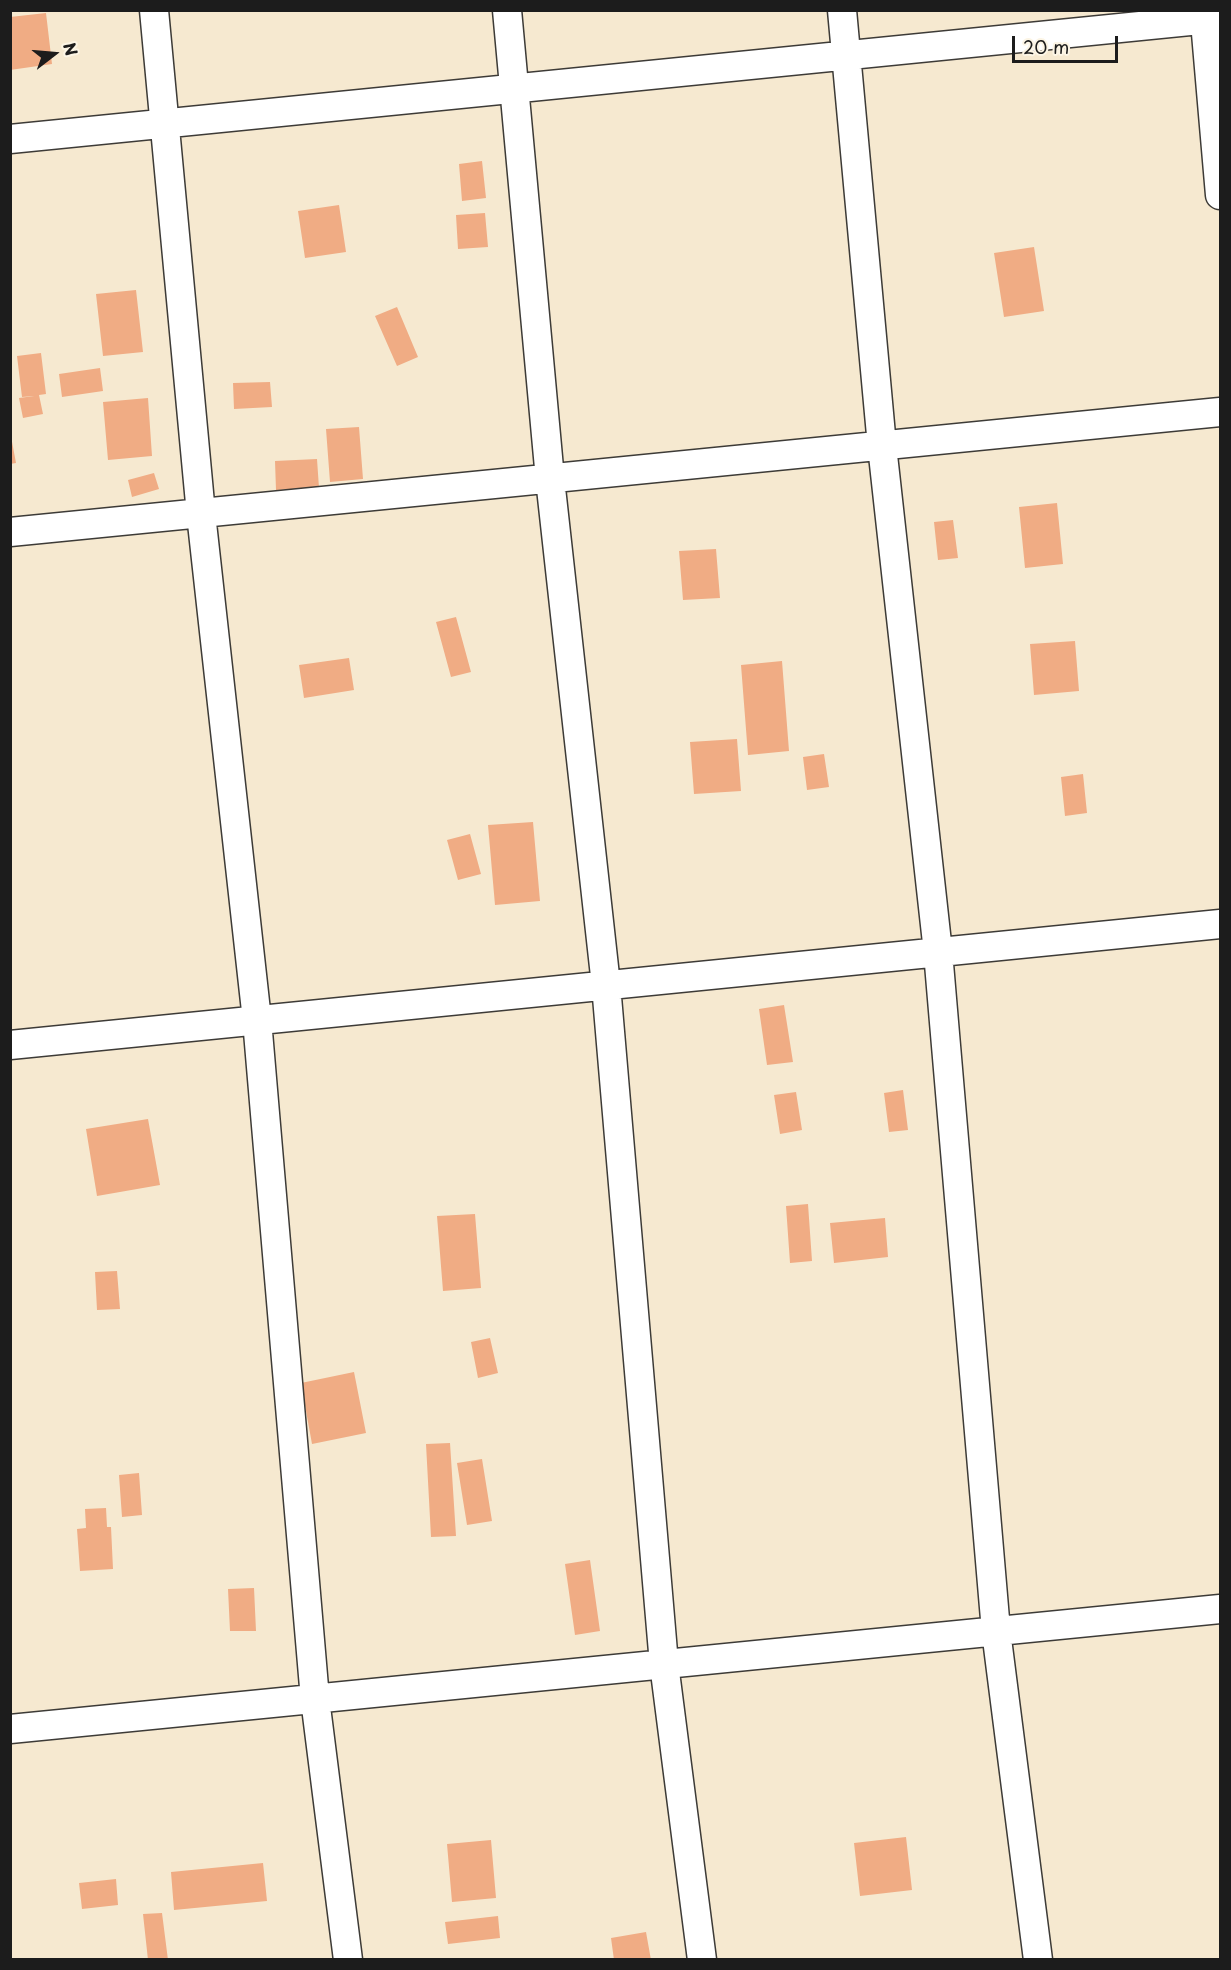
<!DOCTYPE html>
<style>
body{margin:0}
#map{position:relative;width:1231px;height:1970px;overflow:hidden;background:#f6e9d0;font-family:"Playpen Sans",sans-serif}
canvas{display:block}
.frame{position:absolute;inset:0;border:12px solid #1c1c1c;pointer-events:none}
.north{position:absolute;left:24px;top:24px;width:60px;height:60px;-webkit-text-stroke:4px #fcf5e5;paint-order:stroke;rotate:74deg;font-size:16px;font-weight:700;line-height:24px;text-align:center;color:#1c1c1c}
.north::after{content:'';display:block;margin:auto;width:21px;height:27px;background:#1c1c1c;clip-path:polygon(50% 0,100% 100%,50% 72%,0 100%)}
.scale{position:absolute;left:1012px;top:36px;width:106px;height:27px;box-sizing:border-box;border:3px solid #1c1c1c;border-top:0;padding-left:8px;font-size:18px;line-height:21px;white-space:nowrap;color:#1c1c1c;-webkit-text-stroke:4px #fcf5e5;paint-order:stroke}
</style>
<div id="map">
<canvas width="1231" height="1970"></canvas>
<div class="frame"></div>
<div class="north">N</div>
<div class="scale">20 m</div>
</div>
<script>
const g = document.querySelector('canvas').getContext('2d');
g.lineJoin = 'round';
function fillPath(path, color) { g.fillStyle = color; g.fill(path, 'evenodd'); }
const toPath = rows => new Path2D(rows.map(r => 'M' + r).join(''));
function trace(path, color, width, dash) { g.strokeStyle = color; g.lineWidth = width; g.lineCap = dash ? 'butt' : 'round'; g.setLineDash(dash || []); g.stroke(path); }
fillPath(toPath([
 [46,13,52,64,10,70,10,17],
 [482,161,486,198,462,201,459,164],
 [339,205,346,252,305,258,298,211],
 [485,213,488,247,458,249,456,215],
 [1034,247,1044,311,1004,317,994,253],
 [136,290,143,352,103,356,96,294],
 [397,307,418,357,397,366,375,316],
 [41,353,46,394,39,395,43,414,23,418,19,398,34,396,22,397,17,356],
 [100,368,103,391,62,397,59,374],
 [270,382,272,407,234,409,233,383],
 [148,398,152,456,108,460,103,402],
 [359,427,363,479,330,482,326,429],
 [10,431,16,463,10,464],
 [317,459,319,488,276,490,275,461],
 [154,473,159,489,132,497,128,480],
 [1057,503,1063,564,1025,568,1019,507],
 [953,520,958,558,938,560,934,522],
 [716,549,720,598,683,600,679,551],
 [456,617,471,672,451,677,436,622],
 [1075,641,1079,691,1034,695,1030,644],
 [349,658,354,690,304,698,299,665],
 [782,661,789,751,748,755,741,665],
 [737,739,741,791,694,794,690,742],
 [824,754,829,787,807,790,803,757],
 [1083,774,1087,813,1065,816,1061,777],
 [533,822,540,901,495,905,488,825],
 [470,834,481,874,458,880,447,840],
 [784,1005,793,1062,767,1065,759,1009],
 [903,1090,908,1130,889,1132,884,1093],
 [796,1092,802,1130,780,1134,774,1095],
 [148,1119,160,1185,97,1196,86,1129],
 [808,1204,812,1261,790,1263,786,1206],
 [475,1214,481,1288,443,1291,437,1216],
 [885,1218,888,1257,834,1263,830,1223],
 [117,1271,120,1309,97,1310,95,1272],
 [490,1338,498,1373,478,1378,471,1342],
 [354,1372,366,1433,312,1444,301,1383],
 [450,1443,456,1536,431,1537,426,1444],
 [482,1459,492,1521,467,1525,457,1463],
 [139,1473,142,1515,122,1517,119,1475],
 [106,1508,107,1527,111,1527,113,1569,80,1571,77,1529,86,1528,85,1509],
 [590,1560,600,1631,575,1635,565,1564],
 [254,1588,256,1631,230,1631,228,1589],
 [906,1837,912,1890,860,1896,854,1843],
 [491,1840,496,1898,452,1902,447,1844],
 [263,1863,267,1901,174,1910,171,1872],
 [116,1879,118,1905,82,1909,79,1883],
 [162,1913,168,1960,148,1960,143,1914],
 [498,1916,500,1938,448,1944,445,1922],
 [646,1932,651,1960,614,1960,611,1938]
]), '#f0ac84');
const street = toPath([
 [154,10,201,514,257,1020,315,1699,348,1960],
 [507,10,550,479,606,985,664,1664,702,1960],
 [842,10,882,446,938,952,996,1631,1038,1960],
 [1204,10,1220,195],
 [10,139,1220,18],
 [10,532,1220,412],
 [10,1045,1220,924],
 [10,1729,1220,1609]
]);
trace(street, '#3d3b37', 31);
trace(street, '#fff', 28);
</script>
